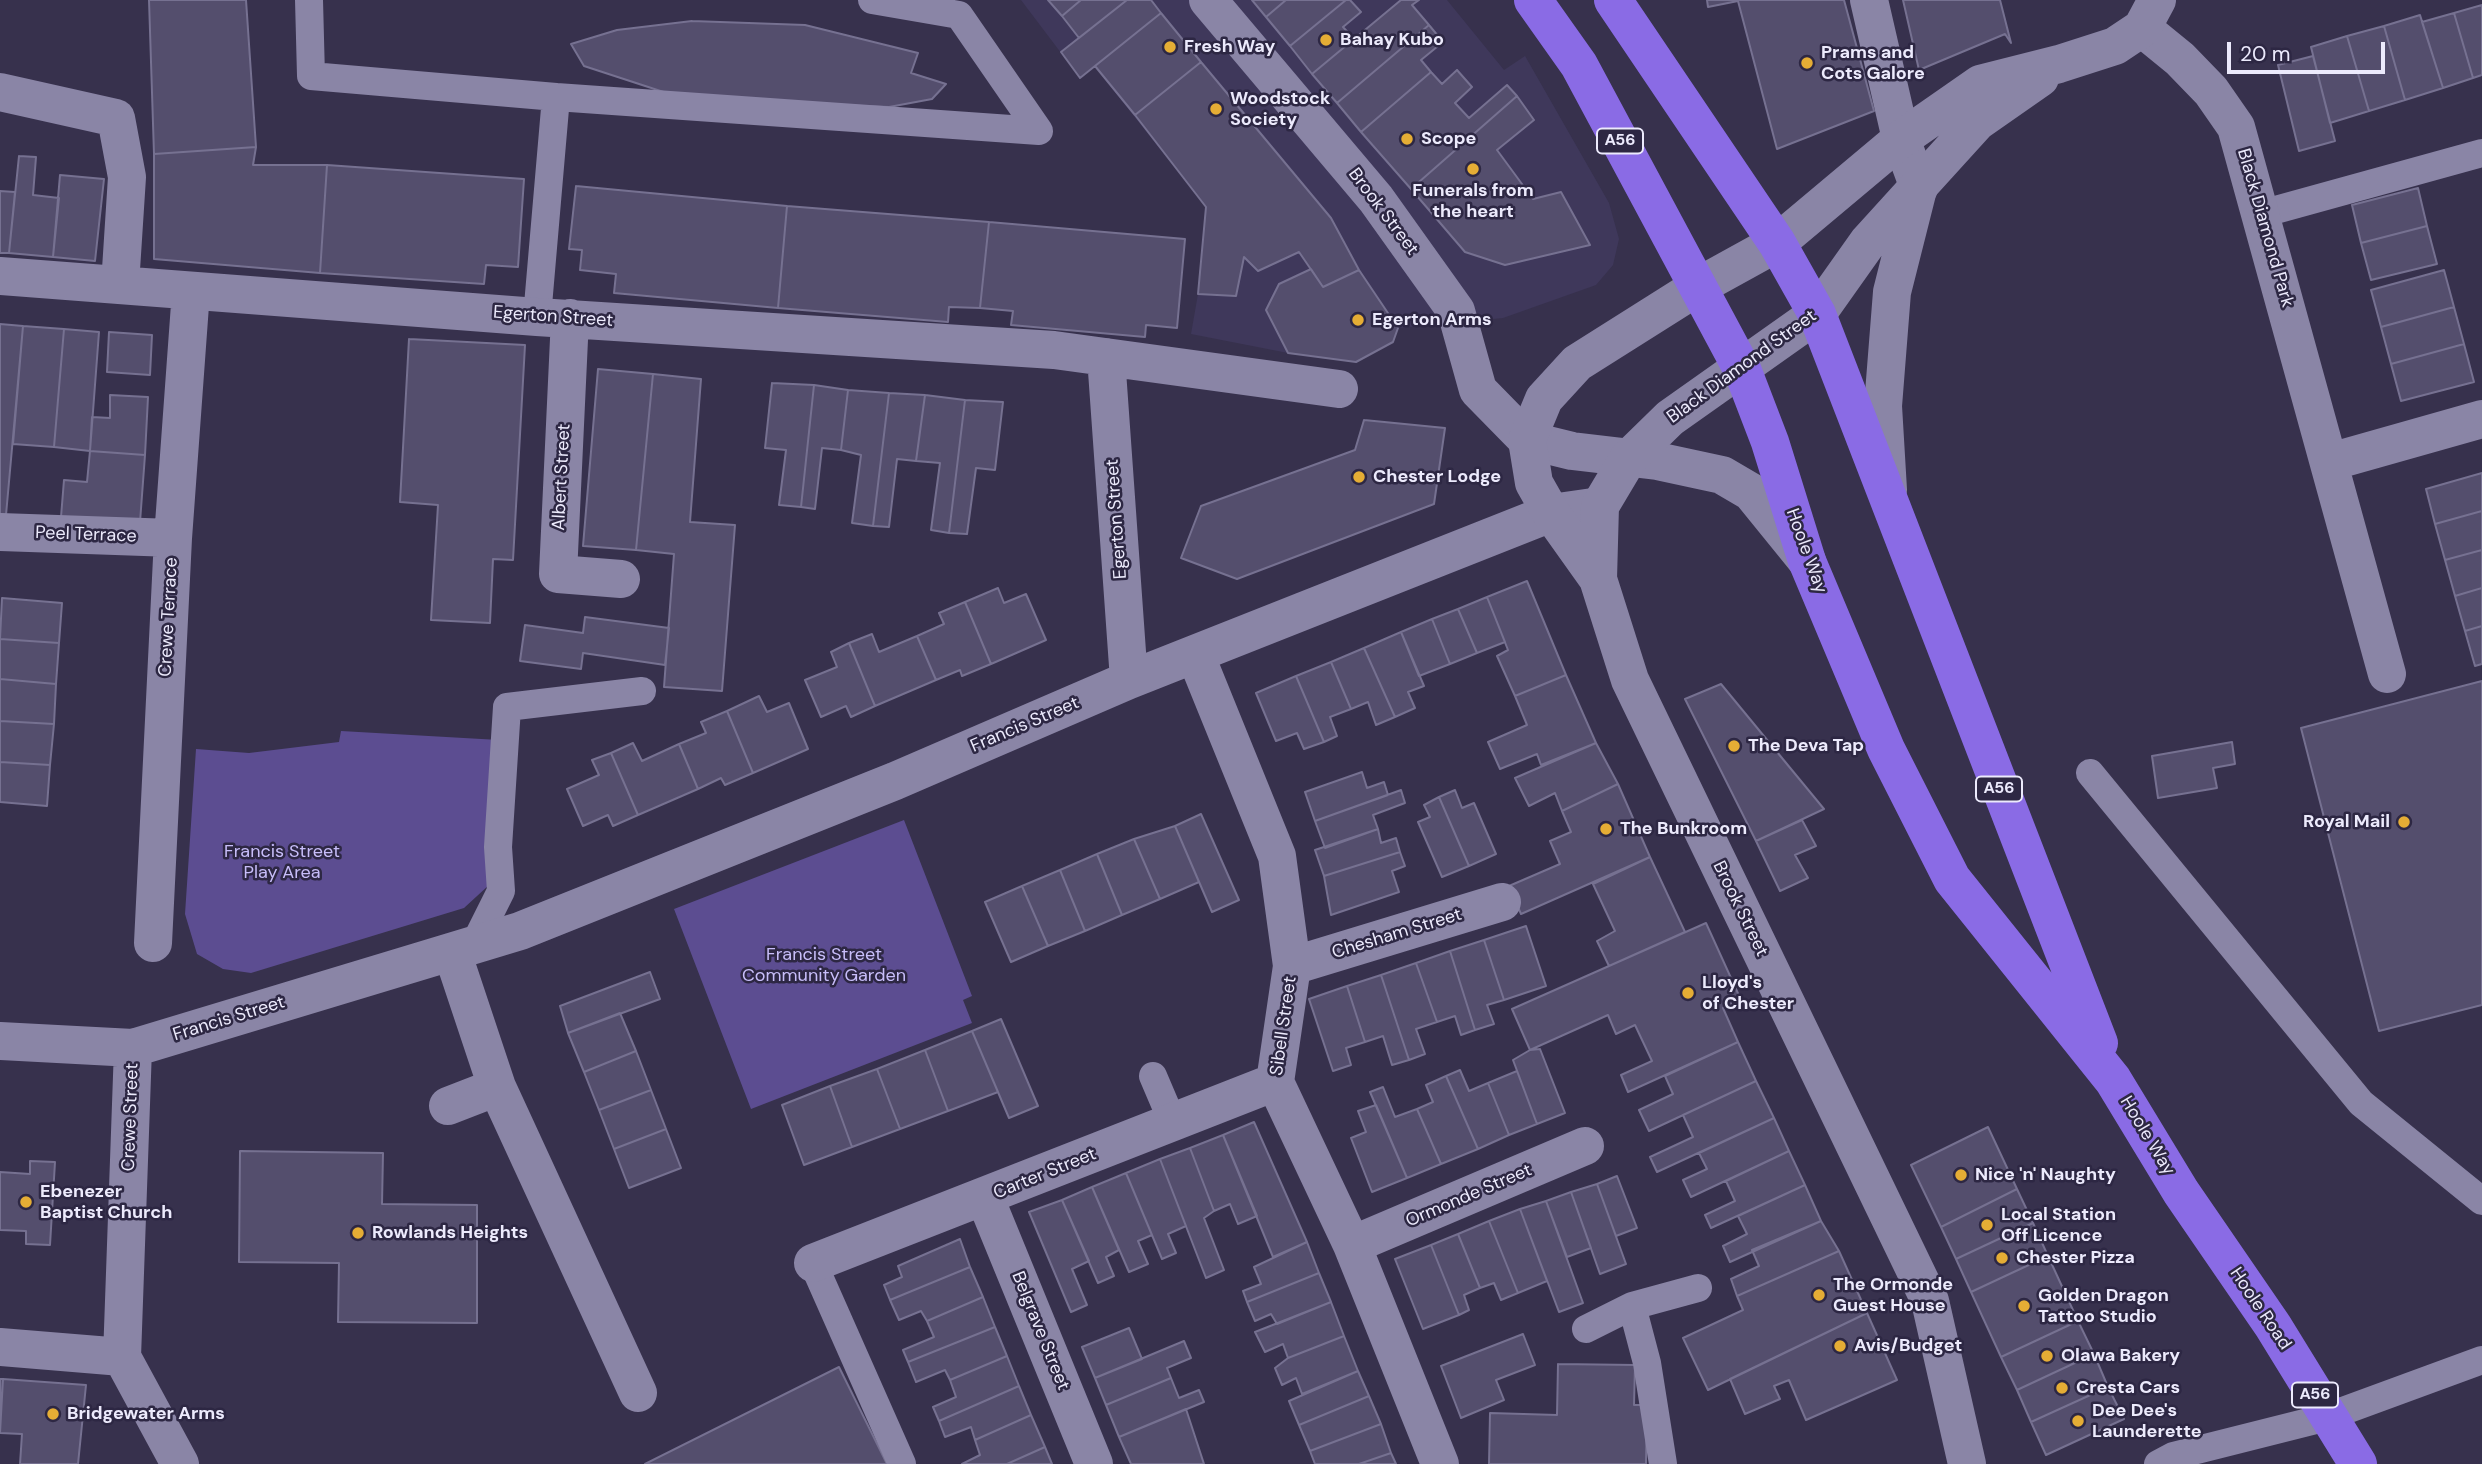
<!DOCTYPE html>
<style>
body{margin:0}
#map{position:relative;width:2482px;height:1464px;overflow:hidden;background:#37314d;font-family:"DM Sans",sans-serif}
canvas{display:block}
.scale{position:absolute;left:2227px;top:42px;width:158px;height:32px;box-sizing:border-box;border:4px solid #eceafc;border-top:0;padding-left:9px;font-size:21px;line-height:24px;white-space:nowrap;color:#eceafc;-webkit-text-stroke:5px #2d2743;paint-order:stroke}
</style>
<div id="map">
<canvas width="2482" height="1464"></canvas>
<div class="scale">20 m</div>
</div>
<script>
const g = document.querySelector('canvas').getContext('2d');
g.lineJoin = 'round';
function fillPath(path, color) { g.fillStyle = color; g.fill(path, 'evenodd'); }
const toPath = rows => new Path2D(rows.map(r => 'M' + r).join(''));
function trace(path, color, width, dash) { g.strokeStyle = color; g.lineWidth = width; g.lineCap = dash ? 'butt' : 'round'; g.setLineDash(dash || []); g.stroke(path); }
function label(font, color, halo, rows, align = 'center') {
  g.font = font + ' "DM Sans",sans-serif'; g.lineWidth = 5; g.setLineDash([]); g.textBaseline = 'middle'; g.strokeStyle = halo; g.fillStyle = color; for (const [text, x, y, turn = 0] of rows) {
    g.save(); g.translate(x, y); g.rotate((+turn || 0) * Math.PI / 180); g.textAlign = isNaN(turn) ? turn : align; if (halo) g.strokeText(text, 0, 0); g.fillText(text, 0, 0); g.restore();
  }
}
fillPath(toPath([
 [1021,0,1447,0,1504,70,1525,56,1609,203,1619,239,1613,265,1596,285,1503,318,1398,328,1393,342,1356,362,1288,353,1191,334,1198,294,1206,207,1095,67,1080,78]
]), '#3f385b');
fillPath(toPath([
 [341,731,499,740,489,885,464,908,251,973,223,969,197,954,185,914,196,749,249,753,339,742],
 [904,820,972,996,963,1000,972,1023,751,1109,674,909]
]), '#5c4d91');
const building = toPath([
 [149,0,246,0,256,147,154,154,149,0],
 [1048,0,1081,0,1062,16,1048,0],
 [1081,0,1127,0,1079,38,1062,16,1081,0],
 [1127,0,1151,0,1161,13,1080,78,1061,52,1127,0],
 [1252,0,1286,0,1266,17,1252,0],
 [1286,0,1346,0,1290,46,1266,17,1286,0],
 [1346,0,1350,0,1361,12,1343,27,1354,39,1312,74,1290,46,1346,0],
 [1401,0,1419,0,1412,5,1429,25,1337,103,1312,74,1401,0],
 [1707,0,1844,0,1874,111,1777,149,1738,1,1708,7,1707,0],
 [1903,0,2000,0,2011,43,2005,34,1919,70,1903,0],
 [2482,5,2482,75,2473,78,2454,13,2482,5],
 [1161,13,1201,62,1135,115,1095,66,1161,13],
 [2454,13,2473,78,2443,88,2422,22,2454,13],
 [2420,15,2443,88,2405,100,2384,26,2420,15],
 [692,21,805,25,918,53,911,73,946,84,932,99,889,107,685,99,584,66,571,44,617,30,692,21],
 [1429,25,1443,42,1421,60,1431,72,1361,132,1337,103,1429,25],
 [2384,26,2405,100,2369,111,2347,36,2384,26],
 [2347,36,2369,111,2330,123,2311,47,2347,36],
 [2313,56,2335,141,2299,151,2278,65,2313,56],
 [1201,62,1331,218,1359,270,1323,287,1299,252,1258,271,1244,257,1236,296,1198,294,1206,207,1135,115,1201,62],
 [1457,70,1472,87,1455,103,1469,118,1507,85,1517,96,1411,189,1361,132,1431,72,1442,84,1457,70],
 [1517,96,1534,120,1497,150,1533,199,1561,192,1590,245,1505,265,1465,252,1411,189,1517,96],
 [256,147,253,165,327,165,320,273,154,259,154,154,256,147],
 [19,156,36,157,33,195,59,198,53,257,9,253,19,156],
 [327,165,524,179,518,267,486,265,484,284,320,273,327,165],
 [60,175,104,179,95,261,53,257,60,175],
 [576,186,787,206,778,308,614,293,616,274,580,270,582,250,569,249,576,186],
 [2418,188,2427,226,2361,243,2352,205,2418,188],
 [0,191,15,192,9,253,0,253,0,191],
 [787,206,989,222,980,308,949,307,948,322,778,308,787,206],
 [989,222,1185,239,1177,328,1146,325,1145,337,1011,325,1013,311,980,308,989,222],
 [2427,226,2437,264,2371,280,2361,243,2427,226],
 [1311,269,1323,287,1359,270,1398,328,1393,342,1356,362,1288,353,1266,310,1279,284,1311,269],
 [2444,270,2454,307,2381,327,2371,290,2444,270],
 [2454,307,2464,344,2391,364,2381,327,2454,307],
 [0,324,23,326,6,515,0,514,0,324],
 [23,326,64,329,54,447,13,444,23,326],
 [64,329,99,332,90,451,54,447,64,329],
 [109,332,152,335,150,375,107,372,109,332],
 [409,339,525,345,513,560,493,559,490,623,431,620,438,505,400,502,409,339],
 [2464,344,2474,382,2401,401,2391,364,2464,344],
 [598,369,653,374,636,550,583,546,598,369],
 [653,374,701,379,690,522,735,525,722,691,664,687,674,554,636,550,653,374],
 [772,383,814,385,801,507,779,505,786,450,765,448,772,383],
 [814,385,848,390,841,450,822,448,815,509,801,507,814,385],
 [848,390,889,393,873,526,852,523,861,455,841,450,848,390],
 [889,393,925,395,916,461,897,459,889,527,873,526,889,393],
 [110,395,148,397,145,455,90,451,92,417,110,418,110,395],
 [925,395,965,400,949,533,931,530,940,463,916,461,925,395],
 [965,400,1003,402,995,470,976,468,967,534,949,533,965,400],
 [1364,420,1445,428,1434,504,1237,579,1181,558,1201,506,1355,450,1364,420],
 [90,451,145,455,140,522,61,517,64,480,87,482,90,451],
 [2482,473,2482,511,2435,524,2426,489,2482,473],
 [2482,511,2482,550,2445,560,2435,524,2482,511],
 [2482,550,2482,588,2455,596,2445,560,2482,550],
 [1527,581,1566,675,1515,696,1497,656,1508,650,1487,597,1527,581],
 [998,588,1004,603,1026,594,1046,640,991,664,965,602,998,588],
 [2482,588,2482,626,2465,631,2455,596,2482,588],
 [1487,597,1505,642,1477,653,1458,609,1487,597],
 [2,598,62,603,59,643,0,639,2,598],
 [965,602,991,664,962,676,960,670,936,680,917,636,944,624,939,613,965,602],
 [1458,609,1477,653,1450,664,1432,619,1458,609],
 [585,617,669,628,665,665,583,653,581,669,520,661,525,625,583,633,585,617],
 [1432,619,1450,664,1419,676,1401,632,1432,619],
 [2482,626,2482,664,2475,666,2465,631,2482,626],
 [1401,632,1424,686,1408,692,1415,708,1395,717,1364,648,1401,632],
 [872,634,879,652,917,636,936,680,875,706,849,643,872,634],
 [0,639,59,643,56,684,0,679,0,639],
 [849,643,875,706,851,717,846,706,821,717,805,680,837,667,831,652,849,643],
 [1364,648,1395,717,1376,725,1368,702,1351,709,1331,662,1364,648],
 [1331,662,1351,709,1330,717,1337,736,1324,742,1296,676,1331,662],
 [1566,675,1596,743,1541,765,1537,754,1500,769,1488,742,1527,725,1515,696,1566,675],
 [1296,676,1324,742,1304,749,1297,733,1276,741,1256,693,1296,676],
 [0,679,56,684,54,724,0,721,0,679],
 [2482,681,2482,1005,2379,1031,2301,728,2482,681],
 [1721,684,1824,809,1756,841,1685,699,1721,684],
 [759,696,767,712,789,703,808,749,753,773,727,711,759,696],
 [727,711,753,773,725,785,721,778,698,789,679,744,706,733,701,722,727,711],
 [0,721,54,724,50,765,0,762,0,721],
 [2232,742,2235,764,2213,768,2217,788,2158,798,2152,756,2232,742],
 [633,743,642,761,679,744,698,789,638,815,611,753,633,743],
 [1596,743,1618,784,1562,811,1555,793,1529,806,1515,778,1596,743],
 [611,753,638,815,613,826,608,815,583,826,567,789,599,775,592,760,611,753],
 [0,762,50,765,47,806,0,802,0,762],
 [1362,772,1367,788,1384,782,1388,795,1315,821,1305,792,1362,772],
 [1618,784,1650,857,1521,914,1509,886,1560,864,1550,841,1571,832,1562,811,1618,784],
 [1401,790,1405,803,1373,815,1378,829,1325,848,1315,821,1401,790],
 [1455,790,1462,808,1474,803,1496,854,1469,866,1439,797,1455,790],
 [1439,797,1469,866,1442,877,1418,822,1430,817,1424,805,1439,797],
 [1201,814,1239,900,1212,912,1175,826,1201,814],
 [1802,820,1816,846,1795,855,1808,878,1780,891,1756,841,1802,820],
 [1175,826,1199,882,1160,899,1134,839,1175,826],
 [1378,829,1381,843,1396,838,1400,852,1324,876,1315,850,1378,829],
 [1134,839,1160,899,1122,915,1097,854,1134,839],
 [1400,852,1405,866,1392,871,1399,892,1331,915,1324,876,1400,852],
 [1097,854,1122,915,1085,931,1060,870,1097,854],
 [1650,857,1685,932,1609,966,1597,941,1615,931,1593,884,1650,857],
 [1060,870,1085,931,1048,946,1022,886,1060,870],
 [1022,886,1048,946,1011,962,985,902,1022,886],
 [1706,923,1741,1000,1723,1008,1738,1042,1628,1092,1621,1075,1652,1061,1635,1025,1616,1034,1608,1015,1530,1050,1512,1009,1706,923],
 [1526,926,1546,986,1504,1000,1484,940,1526,926],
 [1484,940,1504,1000,1487,1005,1494,1024,1475,1030,1450,951,1484,940],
 [1450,951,1475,1030,1461,1035,1455,1016,1437,1022,1416,963,1450,951],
 [1416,963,1437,1022,1416,1029,1425,1054,1409,1060,1381,975,1416,963],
 [650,972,660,999,568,1033,560,1006,650,972],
 [1381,975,1409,1060,1392,1065,1383,1036,1365,1042,1347,986,1381,975],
 [1347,986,1365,1042,1346,1048,1351,1065,1333,1071,1309,999,1347,986],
 [620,1013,636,1051,584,1072,568,1033,620,1013],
 [1001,1019,1038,1106,1009,1118,972,1031,1001,1019],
 [972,1031,998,1092,948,1111,925,1050,972,1031],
 [1738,1042,1756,1081,1649,1131,1639,1110,1673,1094,1665,1076,1738,1042],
 [1540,1049,1565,1113,1537,1124,1513,1060,1530,1050,1540,1049],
 [925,1050,948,1111,900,1129,877,1069,925,1050],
 [636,1051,651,1090,599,1110,584,1072,636,1051],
 [877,1069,900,1129,852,1147,830,1086,877,1069],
 [1460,1070,1469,1091,1488,1083,1509,1135,1478,1149,1446,1076,1460,1070],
 [1517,1071,1537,1124,1509,1135,1488,1083,1517,1071],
 [1446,1076,1478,1149,1441,1164,1417,1109,1433,1102,1426,1085,1446,1076],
 [1756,1081,1774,1118,1657,1172,1650,1157,1693,1137,1683,1115,1756,1081],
 [830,1086,852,1147,804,1165,782,1105,830,1086],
 [1383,1087,1395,1117,1417,1109,1441,1164,1407,1178,1370,1092,1383,1087],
 [651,1090,666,1129,614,1149,599,1110,651,1090],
 [1376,1105,1407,1178,1372,1192,1351,1138,1366,1132,1358,1111,1376,1105],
 [1774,1118,1789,1151,1691,1197,1683,1180,1707,1169,1699,1153,1774,1118],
 [1254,1122,1307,1242,1273,1257,1223,1135,1254,1122],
 [1988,1127,2017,1189,1941,1227,1911,1165,1988,1127],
 [666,1129,681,1168,629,1188,614,1149,666,1129],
 [1223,1135,1257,1216,1238,1224,1230,1204,1214,1211,1190,1148,1223,1135],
 [1190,1148,1214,1211,1204,1218,1224,1270,1206,1278,1160,1159,1190,1148],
 [240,1151,383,1153,382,1204,477,1205,477,1323,338,1322,339,1263,239,1262,240,1151],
 [1789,1151,1805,1185,1711,1228,1705,1215,1735,1201,1726,1181,1789,1151],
 [1160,1159,1186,1226,1168,1234,1176,1253,1162,1259,1126,1173,1160,1159],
 [30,1161,55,1162,50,1245,26,1244,26,1231,0,1230,0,1172,30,1174,30,1161],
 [1126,1173,1152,1235,1138,1241,1148,1264,1129,1272,1092,1187,1126,1173],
 [1617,1176,1637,1228,1616,1236,1597,1184,1617,1176],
 [1597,1184,1626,1264,1600,1274,1571,1192,1597,1184],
 [1805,1185,1821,1221,1730,1262,1723,1246,1747,1234,1738,1216,1805,1185],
 [1092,1187,1119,1250,1106,1257,1114,1276,1098,1283,1062,1200,1092,1187],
 [2017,1189,2033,1223,1956,1259,1941,1227,2017,1189],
 [1571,1192,1591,1248,1567,1257,1546,1201,1571,1192],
 [1062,1200,1089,1261,1072,1269,1087,1305,1071,1312,1029,1212,1062,1200],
 [1546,1201,1583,1303,1559,1312,1520,1209,1546,1201],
 [1520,1209,1547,1281,1518,1293,1489,1221,1520,1209],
 [1489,1221,1518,1293,1501,1300,1494,1283,1480,1288,1458,1234,1489,1221],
 [1821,1221,1839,1251,1737,1296,1731,1279,1759,1266,1752,1250,1821,1221],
 [2033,1223,2048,1256,1971,1292,1956,1259,2033,1223],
 [1458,1234,1480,1288,1464,1295,1469,1310,1459,1315,1431,1245,1458,1234],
 [960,1239,970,1267,890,1300,884,1285,902,1277,898,1266,960,1239],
 [1307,1242,1319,1273,1247,1302,1243,1291,1261,1284,1254,1267,1307,1242],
 [1431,1245,1459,1315,1423,1329,1395,1259,1431,1245],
 [1839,1251,1867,1313,1708,1390,1683,1338,1743,1310,1737,1296,1839,1251],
 [2048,1256,2078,1321,2001,1357,1971,1292,2048,1256],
 [970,1267,983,1297,927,1321,921,1311,899,1320,890,1300,970,1267],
 [1319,1273,1331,1302,1277,1324,1271,1314,1255,1321,1247,1302,1319,1273],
 [983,1297,995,1327,908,1362,903,1350,934,1337,927,1321,983,1297],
 [1331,1302,1344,1336,1288,1358,1283,1344,1265,1352,1255,1332,1331,1302],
 [1867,1313,1897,1380,1806,1420,1789,1380,1774,1386,1780,1399,1745,1414,1730,1379,1867,1313],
 [2078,1321,2094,1354,2017,1390,2001,1357,2078,1321],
 [995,1327,1007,1356,950,1380,945,1370,916,1382,908,1362,995,1327],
 [1129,1328,1142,1359,1095,1378,1082,1347,1129,1328],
 [1523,1334,1535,1365,1496,1380,1504,1400,1461,1418,1441,1366,1523,1334],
 [1344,1336,1358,1371,1302,1394,1296,1378,1282,1385,1275,1368,1288,1358,1344,1336],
 [1184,1341,1191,1358,1167,1368,1171,1378,1106,1405,1095,1378,1184,1341],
 [2094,1354,2108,1387,2031,1422,2017,1390,2094,1354],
 [1007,1356,1019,1386,939,1421,933,1407,956,1397,950,1380,1007,1356],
 [1558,1364,1635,1365,1634,1405,1647,1405,1646,1464,1489,1464,1490,1413,1557,1415,1558,1364],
 [839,1367,887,1464,645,1464,839,1367],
 [1358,1371,1369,1396,1299,1425,1289,1401,1358,1371],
 [1171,1378,1179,1398,1199,1390,1204,1402,1119,1437,1106,1405,1171,1378],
 [0,1379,3,1379,0,1421,0,1379],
 [3,1379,86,1385,78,1464,20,1464,22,1434,0,1433,3,1379],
 [1019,1386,1031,1415,975,1440,971,1427,945,1437,939,1421,1019,1386],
 [2108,1387,2124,1419,2046,1455,2031,1422,2108,1387],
 [1369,1396,1381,1424,1310,1451,1299,1425,1369,1396],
 [1186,1409,1204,1464,1131,1464,1119,1437,1186,1409],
 [1031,1415,1045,1447,1007,1464,962,1464,980,1455,975,1440,1031,1415],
 [1381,1424,1391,1453,1359,1464,1315,1464,1310,1451,1381,1424],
 [1045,1447,1052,1464,1007,1464,1045,1447],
 [1391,1453,1396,1464,1359,1464,1391,1453]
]);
fillPath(building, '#544e6d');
trace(building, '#767191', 2);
trace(toPath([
 [309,0,311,76,556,97,1039,131,959,15,872,0],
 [2261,214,2482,153],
 [537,317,556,97],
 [2090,773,2361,1103,2482,1201],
 [474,945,501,891,498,847,507,707,642,691],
 [1153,1076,1173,1123],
 [813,1263,902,1464],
 [1586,1329,1632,1306],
 [1663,1464,1647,1363,1632,1306,1698,1288],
 [2158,1464,2173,1456,2324,1418,2482,1360]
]), '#8a85a6', 28);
trace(toPath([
 [1208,0,1376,199,1456,311,1478,390,1527,440,1572,451,1657,461,1722,475,1751,492,1807,561],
 [1869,0,1901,139,1919,188],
 [2142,28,2180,59,2211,91,2236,127,2387,674],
 [0,92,116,118,127,177,120,285],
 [0,276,537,317,1054,350,1339,389],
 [570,318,558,574,621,579],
 [1106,357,1129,680],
 [2330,462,2482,419],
 [0,532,173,538],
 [1195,654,1277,856,1292,966,1275,1082,1352,1245,1440,1464],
 [153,943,173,538,191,291],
 [452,952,497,1087,638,1393],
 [1292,966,1502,902],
 [0,1041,133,1048,520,931,895,781,1129,680,1551,513,1600,506],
 [133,1048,122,1357,180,1464],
 [448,1106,497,1087],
 [985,1198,1094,1464],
 [1352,1245,1585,1146],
 [813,1263,1275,1082],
 [0,1347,122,1357]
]), '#8a85a6', 38);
trace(toPath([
 [1888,490,1883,406,1892,292,1917,193],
 [1598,579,1600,506,1628,459,1670,418,1817,314,1868,242,1977,122,2040,78],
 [1967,1464,1930,1301,1630,680,1598,579,1551,513,1534,483,1527,440,1544,399,1577,363,1699,286,1777,243,1901,139,1980,84,2059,64,2115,46,2142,28,2157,0]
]), '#8a85a6', 38);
trace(toPath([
 [1533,0,1579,65,1742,369,1770,442,1807,561,1886,749,1952,879,2113,1080,2181,1192,2273,1326,2358,1464],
 [1613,0,1777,243,1817,314,2099,1043]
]), '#8a6be5', 38);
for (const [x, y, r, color] of [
 [1326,40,7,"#e5ad35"],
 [1170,47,7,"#e5ad35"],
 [1807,63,7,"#e5ad35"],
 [1216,109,7,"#e5ad35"],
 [1407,139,7,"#e5ad35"],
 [1473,169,7,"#e5ad35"],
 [1358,320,7,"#e5ad35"],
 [1359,477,7,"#e5ad35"],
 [1734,746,7,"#e5ad35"],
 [2404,822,7,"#e5ad35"],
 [1606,829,7,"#e5ad35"],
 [1688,993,7,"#e5ad35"],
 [1961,1175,7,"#e5ad35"],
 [26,1202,7,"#e5ad35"],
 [1987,1225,7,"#e5ad35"],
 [358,1233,7,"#e5ad35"],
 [2002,1258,7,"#e5ad35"],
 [1819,1295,7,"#e5ad35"],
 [2024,1306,7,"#e5ad35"],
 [1840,1346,7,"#e5ad35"],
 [2047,1356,7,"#e5ad35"],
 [2062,1388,7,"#e5ad35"],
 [53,1414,7,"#e5ad35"],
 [2078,1421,7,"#e5ad35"]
]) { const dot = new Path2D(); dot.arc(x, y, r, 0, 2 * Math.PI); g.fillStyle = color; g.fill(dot); trace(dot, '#2d2743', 2.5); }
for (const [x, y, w] of [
 [1620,141,46],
 [1999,789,46],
 [2315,1395,46]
]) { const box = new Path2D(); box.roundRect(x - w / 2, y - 12.5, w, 25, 5); g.fillStyle = '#2d2743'; g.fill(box); trace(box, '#eceafc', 2); }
label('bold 16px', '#eceafc', null, [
 ["A56",1620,141],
 ["A56",1999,789],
 ["A56",2315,1395]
]);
label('bold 18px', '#eceafc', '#2d2743', [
 ["Bahay Kubo",1340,40],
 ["Fresh Way",1184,47],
 ["Prams and",1821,53],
 ["Cots Galore",1821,74],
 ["Woodstock",1230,99],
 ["Society",1230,120],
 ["Scope",1421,139],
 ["Funerals from",1473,191,"center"],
 ["the heart",1473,212,"center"],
 ["Egerton Arms",1372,320],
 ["Chester Lodge",1373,477],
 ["The Deva Tap",1748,746],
 ["Royal Mail",2390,822,"right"],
 ["The Bunkroom",1620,829],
 ["Lloyd's",1702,983],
 ["of Chester",1702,1004],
 ["Nice 'n' Naughty",1975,1175],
 ["Ebenezer",40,1192],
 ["Baptist Church",40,1213],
 ["Local Station",2001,1215],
 ["Off Licence",2001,1236],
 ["Rowlands Heights",372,1233],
 ["Chester Pizza",2016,1258],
 ["The Ormonde",1833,1285],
 ["Guest House",1833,1306],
 ["Golden Dragon",2038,1296],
 ["Tattoo Studio",2038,1317],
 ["Avis/Budget",1854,1346],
 ["Olawa Bakery",2061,1356],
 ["Cresta Cars",2076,1388],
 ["Dee Dee's",2092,1411],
 ["Launderette",2092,1432],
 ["Bridgewater Arms",67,1414]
], 'left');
label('18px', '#eceafc', '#2d2743', [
 ["Brook Street",1383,212,53],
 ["Black Diamond Park",2265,228,74],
 ["Egerton Street",553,317,4],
 ["Black Diamond Street",1742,367,-36],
 ["Albert Street",562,477,-87],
 ["Egerton Street",1117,519,-94],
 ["Peel Terrace",86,535,2],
 ["Hoole Way",1806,551,70],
 ["Crewe Terrace",169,617,-87],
 ["Francis Street",1025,725,-23],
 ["Brook Street",1740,909,64],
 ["Chesham Street",1397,934,-17],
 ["Francis Street",229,1019,-17],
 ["Sibell Street",1284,1026,-82],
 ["Crewe Street",131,1117,-88],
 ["Hoole Way",2147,1136,59],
 ["Carter Street",1045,1174,-22],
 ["Ormonde Street",1469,1196,-23],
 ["Hoole Road",2260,1309,56],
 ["Belgrave Street",1040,1331,68]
]);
label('18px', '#c8befa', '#2d2743', [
 ["Francis Street",282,852],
 ["Play Area",282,873],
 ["Francis Street",824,955],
 ["Community Garden",824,976]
]);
</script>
